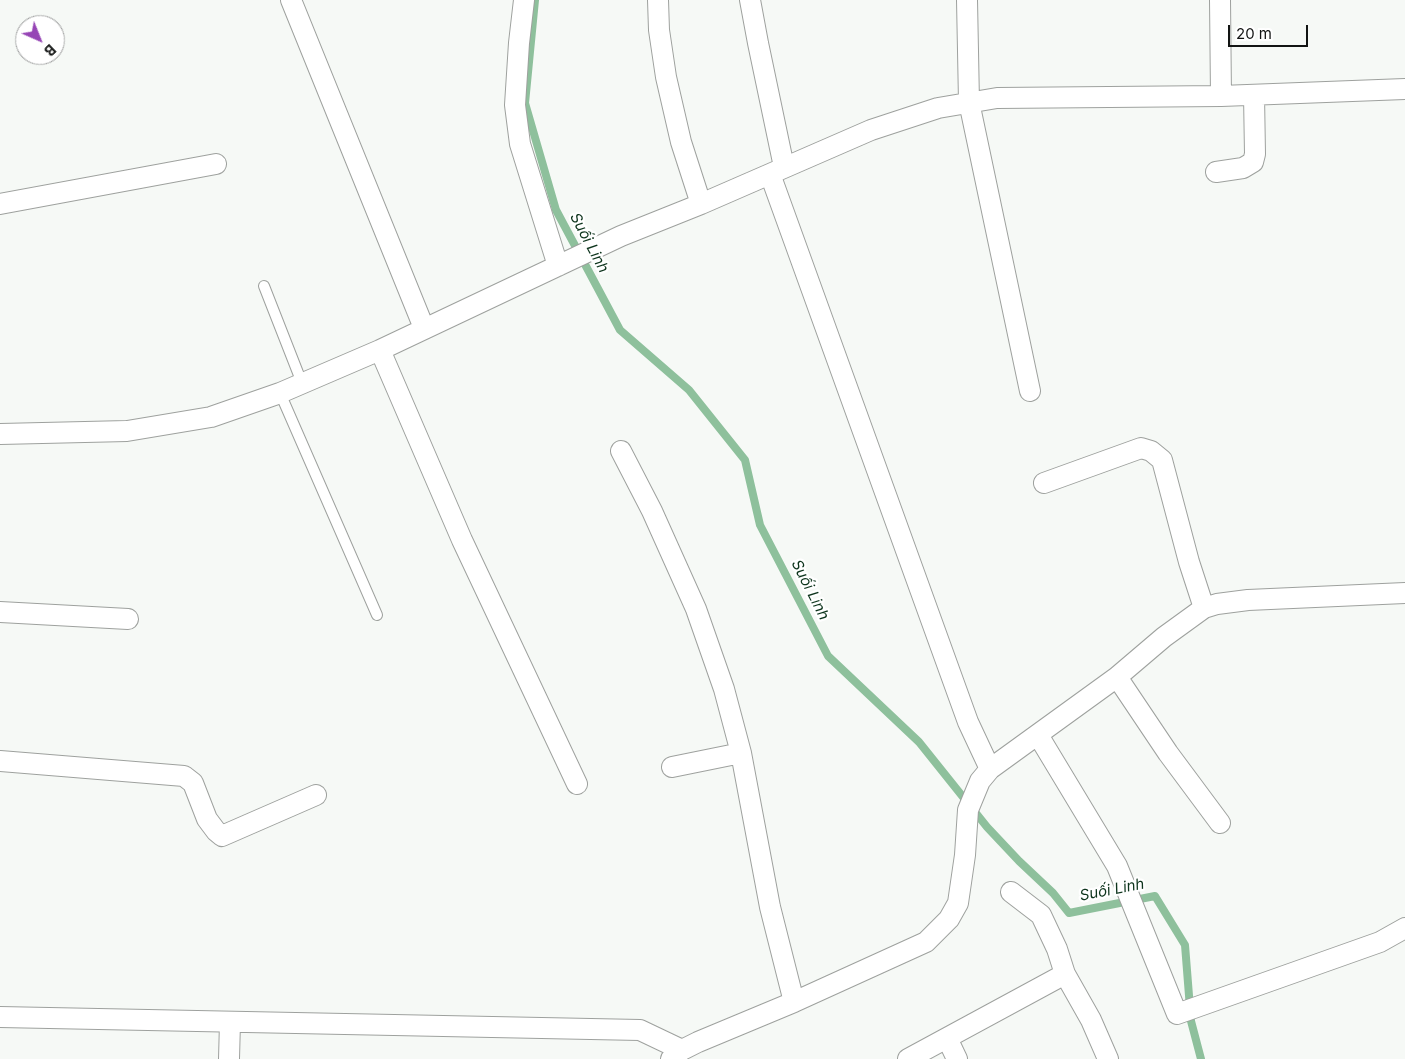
<!DOCTYPE html>
<meta charset="utf-8">
<style>
body{margin:0}
#map{position:relative;width:1405px;height:1059px;overflow:hidden;background:#f6f9f6;font-family:Inter,sans-serif}
canvas{display:block}
.north{position:absolute;left:15px;top:15px;width:50px;height:50px;box-sizing:border-box;background:#fff;border:1px solid #a0a1a1;border-radius:50%;rotate:136deg;font-size:14px;font-weight:700;line-height:20px;text-align:center;color:#121413}
.north::after{content:'';display:block;margin:auto;width:18px;height:22px;background:#9645b5;clip-path:polygon(50% 0,100% 100%,50% 72%,0 100%)}
.scale{position:absolute;left:1228px;top:25px;width:80px;height:22px;box-sizing:border-box;border:2px solid #121413;border-top:0;padding-left:6px;font-size:15px;line-height:18px;white-space:nowrap;color:#121413;-webkit-text-stroke:4px #fff;paint-order:stroke}
</style>
<div id="map">
<canvas width="1405" height="1059"></canvas>
<div class="north">B</div>
<div class="scale">20 m</div>
</div>
<script>
const g = document.querySelector('canvas').getContext('2d');
g.lineJoin = 'round';
const toPath = rows => new Path2D(rows.map(r => 'M' + r).join(''));
function trace(path, color, width, dash) { g.strokeStyle = color; g.lineWidth = width; g.lineCap = dash ? 'butt' : 'round'; g.setLineDash(dash || []); g.stroke(path); }
function label(font, color, halo, rows, align = 'center') {
  g.font = font + ' Inter,sans-serif'; g.lineWidth = 4.5; g.setLineDash([]); g.textBaseline = 'middle'; g.strokeStyle = halo; g.fillStyle = color; for (const [text, x, y, turn = 0] of rows) {
    g.save(); g.translate(x, y); g.rotate((+turn || 0) * Math.PI / 180); g.textAlign = isNaN(turn) ? turn : align; if (halo) g.strokeText(text, 0, 0); g.fillText(text, 0, 0); g.restore();
  }
}
trace(toPath([
 [535,0,525,103,556,210,620,330,689,390,745,460,760,525,828,656,919,742,987,827,1019,861,1053,893,1069,913,1155,896,1185,945,1191,1021,1201,1059]
]), '#8ec09c', 8);
const service = toPath([
 [264,286,302,383],
 [280,393,377,615]
]);
const minor = toPath([
 [291,0,424,328],
 [524,0,519,43,515,105,520,144,558,266],
 [658,0,659,30,666,77,681,142,701,204],
 [750,0,758,43,784,167],
 [967,0,969,102,1030,391],
 [1220,0,1221,96],
 [1216,172,1243,168,1253,162,1255,154,1254,95],
 [770,174,968,722,990,769],
 [0,204,216,164],
 [380,350,462,540,577,784],
 [0,434,127,431,211,417,280,393,380,350,621,236,701,204,871,130,938,108,997,98,1221,96,1405,89],
 [621,451,652,511,696,609,724,689,741,753,770,907,794,1002],
 [1044,483,1141,448,1151,451,1162,460,1189,562,1204,608],
 [0,612,128,619],
 [1117,677,1168,753,1220,823],
 [1038,735,1117,866,1177,1014,1380,942,1405,928],
 [0,761,184,776,193,783,207,819,216,831,222,836,316,795],
 [672,767,741,753],
 [1011,892,1041,915,1057,949,1065,974,1091,1020,1108,1059],
 [0,1017,640,1030,682,1050],
 [947,1038,957,1059],
 [229,1059,230,1022],
 [671,1059,682,1050,698,1042,794,1002,926,942,949,919,958,903,965,855,968,810,980,781,990,769,1117,677,1164,637,1204,608,1217,604,1248,600,1405,593],
 [908,1059,1065,974]
]);
trace(service, '#9ea19e', 12);
trace(minor, '#9ea19e', 22);
trace(service, '#fff', 10);
trace(minor, '#fff', 20);
label('italic 15px', '#0d341c', '#fff', [
 ["Suối Linh",589,243,62],
 ["Suối Linh",810,590,63],
 ["Suối Linh",1112,890,-11]
]);
</script>
